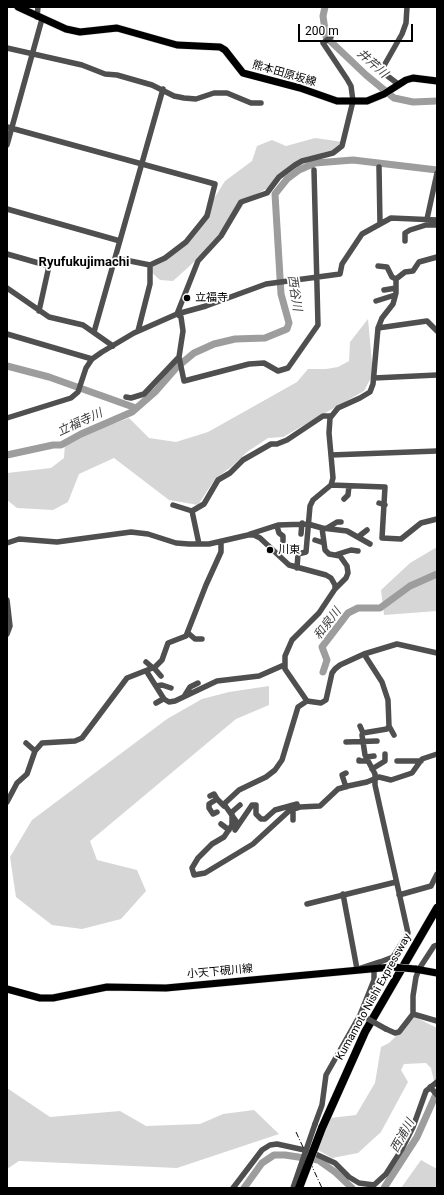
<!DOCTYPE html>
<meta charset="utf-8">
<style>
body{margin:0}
#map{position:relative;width:444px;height:1195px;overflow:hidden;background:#fff;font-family:Roboto,sans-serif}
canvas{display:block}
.frame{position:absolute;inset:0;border:8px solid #000;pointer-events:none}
.scale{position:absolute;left:298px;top:24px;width:115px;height:18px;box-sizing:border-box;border:2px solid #000;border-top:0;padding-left:5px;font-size:12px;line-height:14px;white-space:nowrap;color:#000;-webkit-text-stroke:3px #fff;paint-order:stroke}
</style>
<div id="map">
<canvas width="444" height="1195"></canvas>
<div class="frame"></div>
<div class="scale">200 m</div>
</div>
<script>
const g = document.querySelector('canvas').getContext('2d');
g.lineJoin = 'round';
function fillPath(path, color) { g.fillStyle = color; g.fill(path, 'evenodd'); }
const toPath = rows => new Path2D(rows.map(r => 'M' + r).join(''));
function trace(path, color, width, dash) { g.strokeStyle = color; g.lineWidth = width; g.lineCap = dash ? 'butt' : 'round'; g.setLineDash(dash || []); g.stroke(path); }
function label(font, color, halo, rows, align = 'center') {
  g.font = font + ' Roboto,"Noto Sans JP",sans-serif'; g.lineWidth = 3.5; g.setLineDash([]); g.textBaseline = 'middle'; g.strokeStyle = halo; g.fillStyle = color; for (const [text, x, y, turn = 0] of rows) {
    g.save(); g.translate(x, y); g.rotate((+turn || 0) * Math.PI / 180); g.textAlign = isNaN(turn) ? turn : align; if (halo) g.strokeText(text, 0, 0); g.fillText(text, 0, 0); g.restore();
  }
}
fillPath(toPath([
 [315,138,343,142,340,148,307,157,281,177,272,186,247,199,225,234,173,281,160,280,150,271,151,262,166,256,191,235,225,181,252,161,257,146,272,140,286,146],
 [368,319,373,374,364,391,283,437,268,438,247,452,231,467,215,479,198,505,169,500,114,458,79,474,68,502,53,510,17,508,7,500,7,473,51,468,64,458,65,443,83,435,129,418,149,438,176,442,208,432,297,382,308,369,326,369,338,367,349,361,350,342],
 [437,547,437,611,384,615,381,590,410,563],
 [269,686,269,705,236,719,90,841,97,860,137,870,146,891,121,919,82,929,52,925,16,897,10,857,32,820,167,719,202,699,229,692],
 [415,1017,437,1028,437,1081,434,1081,431,1068,426,1063,404,1064,401,1070,408,1082,381,1132,358,1153,332,1158,318,1150,330,1118,356,1115,375,1083,381,1047,389,1043],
 [7,1088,50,1117,120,1111,146,1126,200,1124,223,1114,254,1110,279,1134,177,1168,19,1161,7,1169],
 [421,1160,437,1169,437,1188,401,1188]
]), '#d6d6d6');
trace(toPath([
 [325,7,323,16,326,37,366,75,394,98,413,102,437,101],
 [7,366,49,377,136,408],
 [7,455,53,445,61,445,81,434,132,412,156,391,177,367,194,353,214,344,235,339,265,338,287,329,289,323,281,294,275,194,287,179,299,170,315,163,353,160,437,170],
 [323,672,327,660,322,647,348,613,358,608,380,608,410,586,437,574],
 [244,1188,262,1163,274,1155,285,1155,318,1160,335,1172,352,1188],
 [384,1188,417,1137,437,1092]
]), '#9d9d9d', 7);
const major = toPath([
 [18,7,66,29,80,32,117,28,177,45,220,47,225,50,243,73,300,88,337,101,367,101,384,94,406,80,413,78,437,81],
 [415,969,437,973],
 [7,989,40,998,53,998,107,987,166,988,392,967]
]);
const highway = toPath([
 [322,1128,365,1032,437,908]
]);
trace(major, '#dbdbdb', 8);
trace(highway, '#dbdbdb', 9);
trace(toPath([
 [37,17,38,7],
 [7,48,82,65,105,74,117,75,152,85,174,96,184,98,196,99,214,93,227,93,251,103,261,103],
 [398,84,381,71,402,34,406,23,407,7],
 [7,127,215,184,207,216,186,242,165,258,150,265,115,258],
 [7,145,42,19],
 [379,167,380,224],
 [7,209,120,241],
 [427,219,437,173],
 [405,241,405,233,410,230,426,225,437,225],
 [7,254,49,266,39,311],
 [378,266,387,267,392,277,396,279],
 [7,288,49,317,83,325,113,346],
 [384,290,396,288],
 [376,301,395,295],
 [177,314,181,317,183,331,179,357,184,381,249,364,264,363,278,371,288,368,318,325,314,170],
 [177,314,206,306,266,284,340,274,342,264,362,234,391,218,437,220],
 [378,328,427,321,437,331],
 [138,331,150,284,150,265],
 [94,332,163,89],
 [7,334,92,359],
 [374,378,437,375],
 [126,397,131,398,144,394,179,357],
 [7,418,71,398,78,392,86,368,92,359,102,352,134,333,177,314,198,261,221,236,241,202,267,193,279,177,295,165,302,161,333,153,342,146,353,101,351,86,347,79,323,43,331,37],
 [331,455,437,451],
 [331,485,385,487,382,538,401,539,421,523,437,519],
 [344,499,348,495,349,486],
 [379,503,385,505],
 [173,505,192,511],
 [277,526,279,533,283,536,283,541],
 [322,528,347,531,370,544],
 [327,528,337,522,341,522],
 [250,534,278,525,308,524,322,528,325,550,329,554,340,556,347,566,348,573,346,578,335,589],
 [301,534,302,523],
 [358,537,367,530],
 [315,540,324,543],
 [7,543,19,539,57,542,131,532,148,534,176,543,189,544,209,544,248,535,254,535,260,538,289,565,326,575,331,578,335,585,335,589,319,613,292,640,285,656,285,669,307,701,321,703,326,700,332,673,335,669,340,665,364,654,397,644,437,653],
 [199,544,192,511,204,504,218,480,230,473,243,460,271,444,277,444,287,440,323,416,331,416],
 [335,555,351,550,358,551],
 [297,568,298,554,306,552,310,506,313,500,331,485,333,478,329,433,330,418,338,408,360,398,370,392,373,384,378,328,382,318,393,304,396,293,396,279,405,272,413,271,419,262,437,257],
 [7,600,10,626,7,634],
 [188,633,195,639,202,639],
 [146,662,153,668],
 [154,668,161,676],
 [147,672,164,699,169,702,175,701,217,681,259,676,284,665],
 [156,686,162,685,171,688],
 [185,695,190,687,198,683],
 [156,703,163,699],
 [360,726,363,733],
 [389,726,394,735],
 [346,742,377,741],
 [26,743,35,751],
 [366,757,374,756],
 [359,760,359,761,367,761],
 [397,761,421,761],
 [372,769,385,761,385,754],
 [346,787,342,775,346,773],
 [210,796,214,794,217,799],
 [7,802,17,783,27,774,35,751,42,743,75,741,82,738,127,678,155,667,162,660,168,643,186,636,206,585,221,552,221,542],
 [297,804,275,810,265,819,261,819,256,814,256,805,252,805,235,830,236,821,224,804,239,790,266,777,275,770,282,760,298,707,307,701],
 [240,805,232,812,232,825,224,837,212,844,198,858,192,868,194,875,205,873,253,844,290,810,300,807,320,806,338,789,348,786,367,782,379,777,391,780,412,773,422,759,437,754],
 [217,812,213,814,209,808,209,804,217,799,224,806],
 [293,820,293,809],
 [221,824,229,830],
 [343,894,357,969],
 [399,895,431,886,437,874],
 [307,904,396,882],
 [361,968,379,962],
 [413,1014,437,1021],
 [386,1029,395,1033,399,1032,413,1014,413,996,416,977,419,969,434,946,437,945],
 [430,1087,437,1095],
 [315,1124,322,1105,326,1075,360,1015,374,980,374,969,380,962,393,957,408,933,375,785,375,774,365,755,362,735,363,733,387,729,389,726,388,700,382,682,364,654],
 [233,1188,262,1150,270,1145,277,1144,309,1151,335,1163,349,1177,359,1183,374,1185,386,1174,402,1149,413,1127,426,1091,437,1082]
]), '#4f4f4f', 5.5);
trace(major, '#000', 7);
trace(highway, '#000', 8);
trace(toPath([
 [296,1132,322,1188]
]), '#000', 1, [6, 2, 1, 2]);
const majorBridge = toPath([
 [392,967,415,969]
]);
const highwayBridge = toPath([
 [299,1188,322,1128]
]);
trace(majorBridge, '#dbdbdb', 8, []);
trace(highwayBridge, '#dbdbdb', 9, []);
trace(toPath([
 [368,1019,386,1029],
 [293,1188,315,1124]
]), '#4f4f4f', 5.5);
trace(majorBridge, '#000', 7);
trace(highwayBridge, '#000', 8);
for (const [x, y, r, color] of [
 [187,298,4,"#000"],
 [270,550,4,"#000"]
]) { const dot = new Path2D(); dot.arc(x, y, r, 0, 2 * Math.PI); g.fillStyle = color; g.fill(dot); trace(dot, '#fff', 1.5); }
label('11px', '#000', '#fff', [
 ["熊本田原坂線",284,74,16],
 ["小天下硯川線",220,972,-5],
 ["Kumamoto Nishi Expressway",374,997,-61]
]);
label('11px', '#000', '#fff', [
 ["立福寺",195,298],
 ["川東",278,550]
], 'left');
label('italic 12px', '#3e3e3e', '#fff', [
 ["井芹川",372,64,42],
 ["西谷川",294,293,81],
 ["立福寺川",80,423,-25],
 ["和泉川",328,624,-53],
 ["西浦川",403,1136,-61]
]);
label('bold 13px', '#000', '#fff', [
 ["Ryufukujimachi",84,263]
]);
</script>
